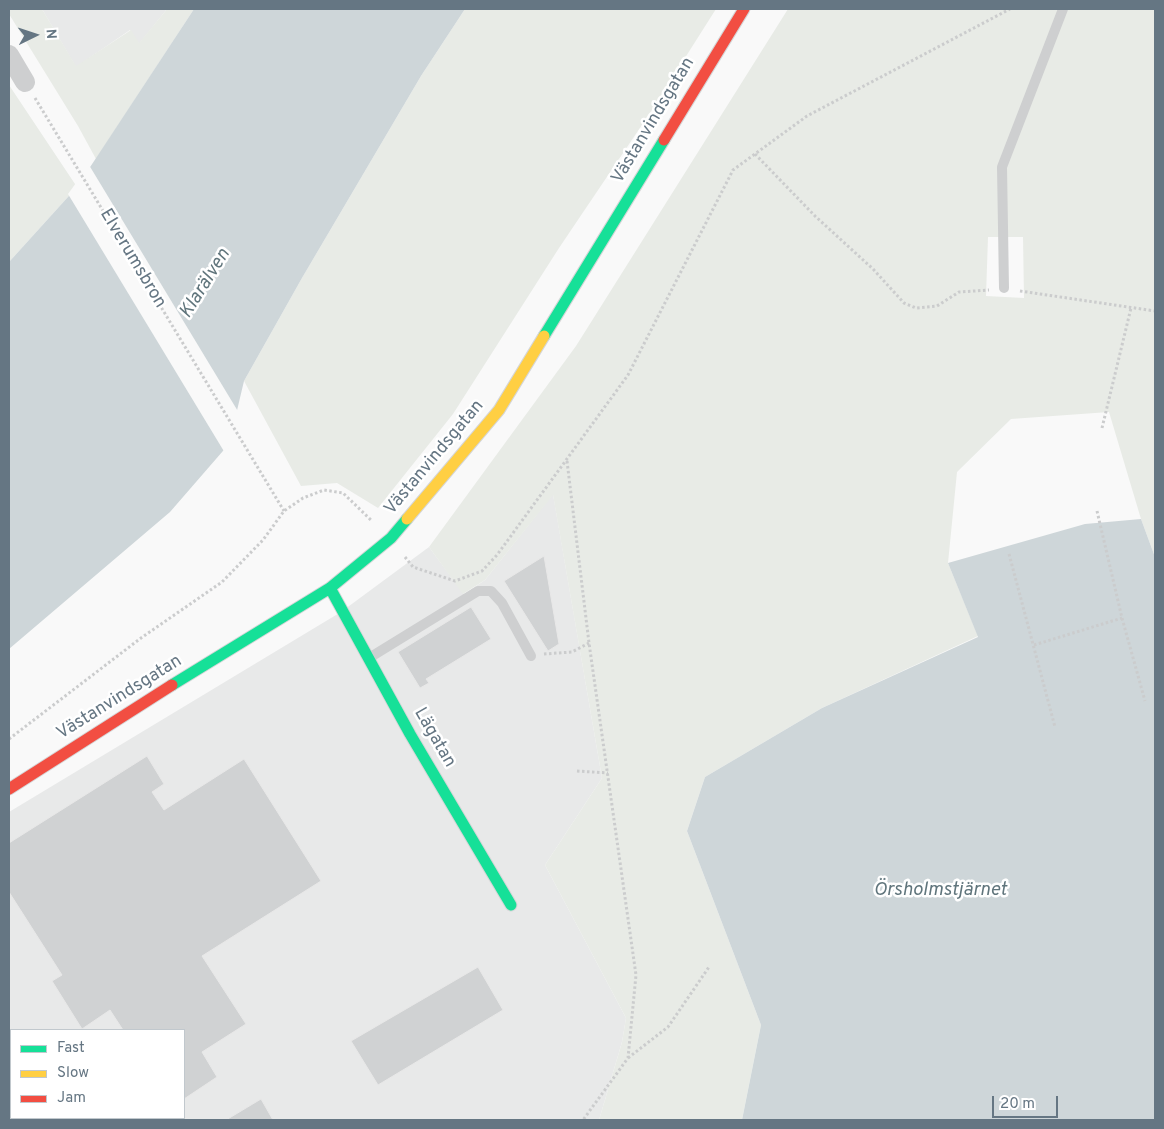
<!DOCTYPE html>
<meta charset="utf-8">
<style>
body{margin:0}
#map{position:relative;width:1164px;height:1129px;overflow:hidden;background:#f9f9f9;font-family:Overpass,sans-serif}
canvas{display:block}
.frame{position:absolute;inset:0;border:10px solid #657683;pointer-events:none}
.legend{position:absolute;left:10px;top:1029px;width:175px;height:90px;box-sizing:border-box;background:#fff;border:1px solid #c1c8cd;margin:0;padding:6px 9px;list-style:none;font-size:15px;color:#657683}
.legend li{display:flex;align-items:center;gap:10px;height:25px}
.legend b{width:25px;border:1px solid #c1c8cd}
.north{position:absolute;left:10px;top:10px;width:50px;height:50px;-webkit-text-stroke:4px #fff;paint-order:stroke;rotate:86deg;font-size:14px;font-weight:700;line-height:20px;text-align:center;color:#657683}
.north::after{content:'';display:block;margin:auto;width:18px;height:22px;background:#657683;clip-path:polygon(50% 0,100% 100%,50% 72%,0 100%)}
.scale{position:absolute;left:992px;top:1096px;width:66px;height:22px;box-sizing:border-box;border:2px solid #657683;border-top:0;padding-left:6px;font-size:15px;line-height:18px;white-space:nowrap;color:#657683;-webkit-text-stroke:4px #fff;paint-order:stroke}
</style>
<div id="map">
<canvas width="1164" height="1129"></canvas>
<div class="frame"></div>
<ul class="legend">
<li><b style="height:6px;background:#16e098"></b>Fast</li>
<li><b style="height:6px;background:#ffcf43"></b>Slow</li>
<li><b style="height:6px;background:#f24e42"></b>Jam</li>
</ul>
<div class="north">N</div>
<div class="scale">20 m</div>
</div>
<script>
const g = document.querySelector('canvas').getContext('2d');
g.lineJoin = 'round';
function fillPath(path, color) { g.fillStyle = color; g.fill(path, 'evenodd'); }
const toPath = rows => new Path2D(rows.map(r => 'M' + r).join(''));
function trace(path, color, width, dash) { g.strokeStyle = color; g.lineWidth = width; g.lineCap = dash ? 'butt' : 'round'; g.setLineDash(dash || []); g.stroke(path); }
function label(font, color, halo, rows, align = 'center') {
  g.font = font + ' Overpass,sans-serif'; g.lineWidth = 5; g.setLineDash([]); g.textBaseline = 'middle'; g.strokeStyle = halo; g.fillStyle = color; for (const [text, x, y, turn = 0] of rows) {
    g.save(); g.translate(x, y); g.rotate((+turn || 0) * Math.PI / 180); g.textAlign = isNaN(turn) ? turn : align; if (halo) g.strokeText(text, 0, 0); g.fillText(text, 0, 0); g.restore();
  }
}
fillPath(toPath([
 [42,9,167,9,139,44,130,30,76,67],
 [553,494,602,778,545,865,626,1018,622,1042,599,1120,9,1120,9,812,341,612,429,547,464,594,485,580],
 [11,1030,184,1030,184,1118,11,1118]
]), '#e8e9e9');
fillPath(toPath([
 [9,9,42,9,76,66,131,30,139,43,167,9,194,9,96,159,78,126,9,14],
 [465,9,716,9,650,113,559,248,453,414,378,508,337,483,301,486,244,381,302,278,421,76],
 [788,9,1155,9,1155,557,1141,519,1109,412,1011,419,957,472,948,563,978,636,822,708,705,777,687,831,761,1025,742,1120,599,1120,622,1042,626,1018,545,865,602,778,553,495,485,580,463,594,429,547,576,346],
 [988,237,1023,237,1024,298,986,296],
 [9,85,77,187,9,262]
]), '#e8ebe6');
fillPath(toPath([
 [194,9,465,9,421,76,302,278,244,381,229,444,170,512,9,649,9,262,77,187],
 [1141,519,1155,557,1155,1120,742,1120,761,1025,687,831,705,777,822,708,978,637,948,563,1085,524]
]), '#ced6d9');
fillPath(toPath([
 [89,165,239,413,232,445,225,453,68,194]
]), '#f9f9f9');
const building = toPath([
 [544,556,559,644,548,651,504,581,544,556],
 [471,607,491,639,426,679,429,683,420,688,398,652,471,607],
 [147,756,164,784,152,792,164,810,244,759,321,881,202,956,246,1024,202,1052,217,1077,184,1099,184,1030,123,1030,110,1010,82,1029,52,981,62,975,9,892,9,843,147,756],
 [478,967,503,1010,378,1085,351,1041,478,967],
 [261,1099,273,1120,226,1120,261,1099]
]);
fillPath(building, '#d0d2d3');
trace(building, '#e8e8e8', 1);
const fast = toPath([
 [544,336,664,140],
 [330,588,410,734,511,905],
 [172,685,330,588,391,538,407,519]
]);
const slow = toPath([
 [407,519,499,410,544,336]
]);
const jam = toPath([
 [664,140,744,9],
 [9,789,172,685]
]);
trace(fast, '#d5d6d7', 13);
trace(slow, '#d5d6d7', 13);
trace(jam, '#d5d6d7', 13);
trace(toPath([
 [35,98,284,511],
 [755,154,815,216,873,269,904,303,916,308,937,306,959,292,989,290],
 [1020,291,1155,311],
 [1102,428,1131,308],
 [567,461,589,643,636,975,628,1058,583,1120],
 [1097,511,1122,618,1145,701],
 [1009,554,1055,727],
 [405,557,413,567,455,581,482,571,497,555,628,375,733,170,807,116,1010,9],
 [1034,645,1122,618],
 [544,654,572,652,589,643],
 [9,739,141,638,222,582,263,540,284,511,303,498,324,490,343,493,372,521],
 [577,771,608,773],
 [628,1058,668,1027,709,967]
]), '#cbcccd', 3, [2.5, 2.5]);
trace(toPath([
 [1004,288,1002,167,1063,9],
 [369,658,478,591,491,591,502,603,531,656]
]), '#cecfd0', 10);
trace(toPath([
 [9,55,25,82]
]), '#cecfd0', 20);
trace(fast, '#16e098', 11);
trace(slow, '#ffcf43', 11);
trace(jam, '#f24e42', 11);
label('18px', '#657683', '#fff', [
 ["Västanvindsgatan",654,121,-59],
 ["Elverumsbron",132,259,59],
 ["Västanvindsgatan",435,458,-50],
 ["Västanvindsgatan",120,698,-32],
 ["Lägatan",434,738,60]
]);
label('italic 19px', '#60757c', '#fff', [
 ["Klarälven",206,284,-58],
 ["Örsholmstjärnet",940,891]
]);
</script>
